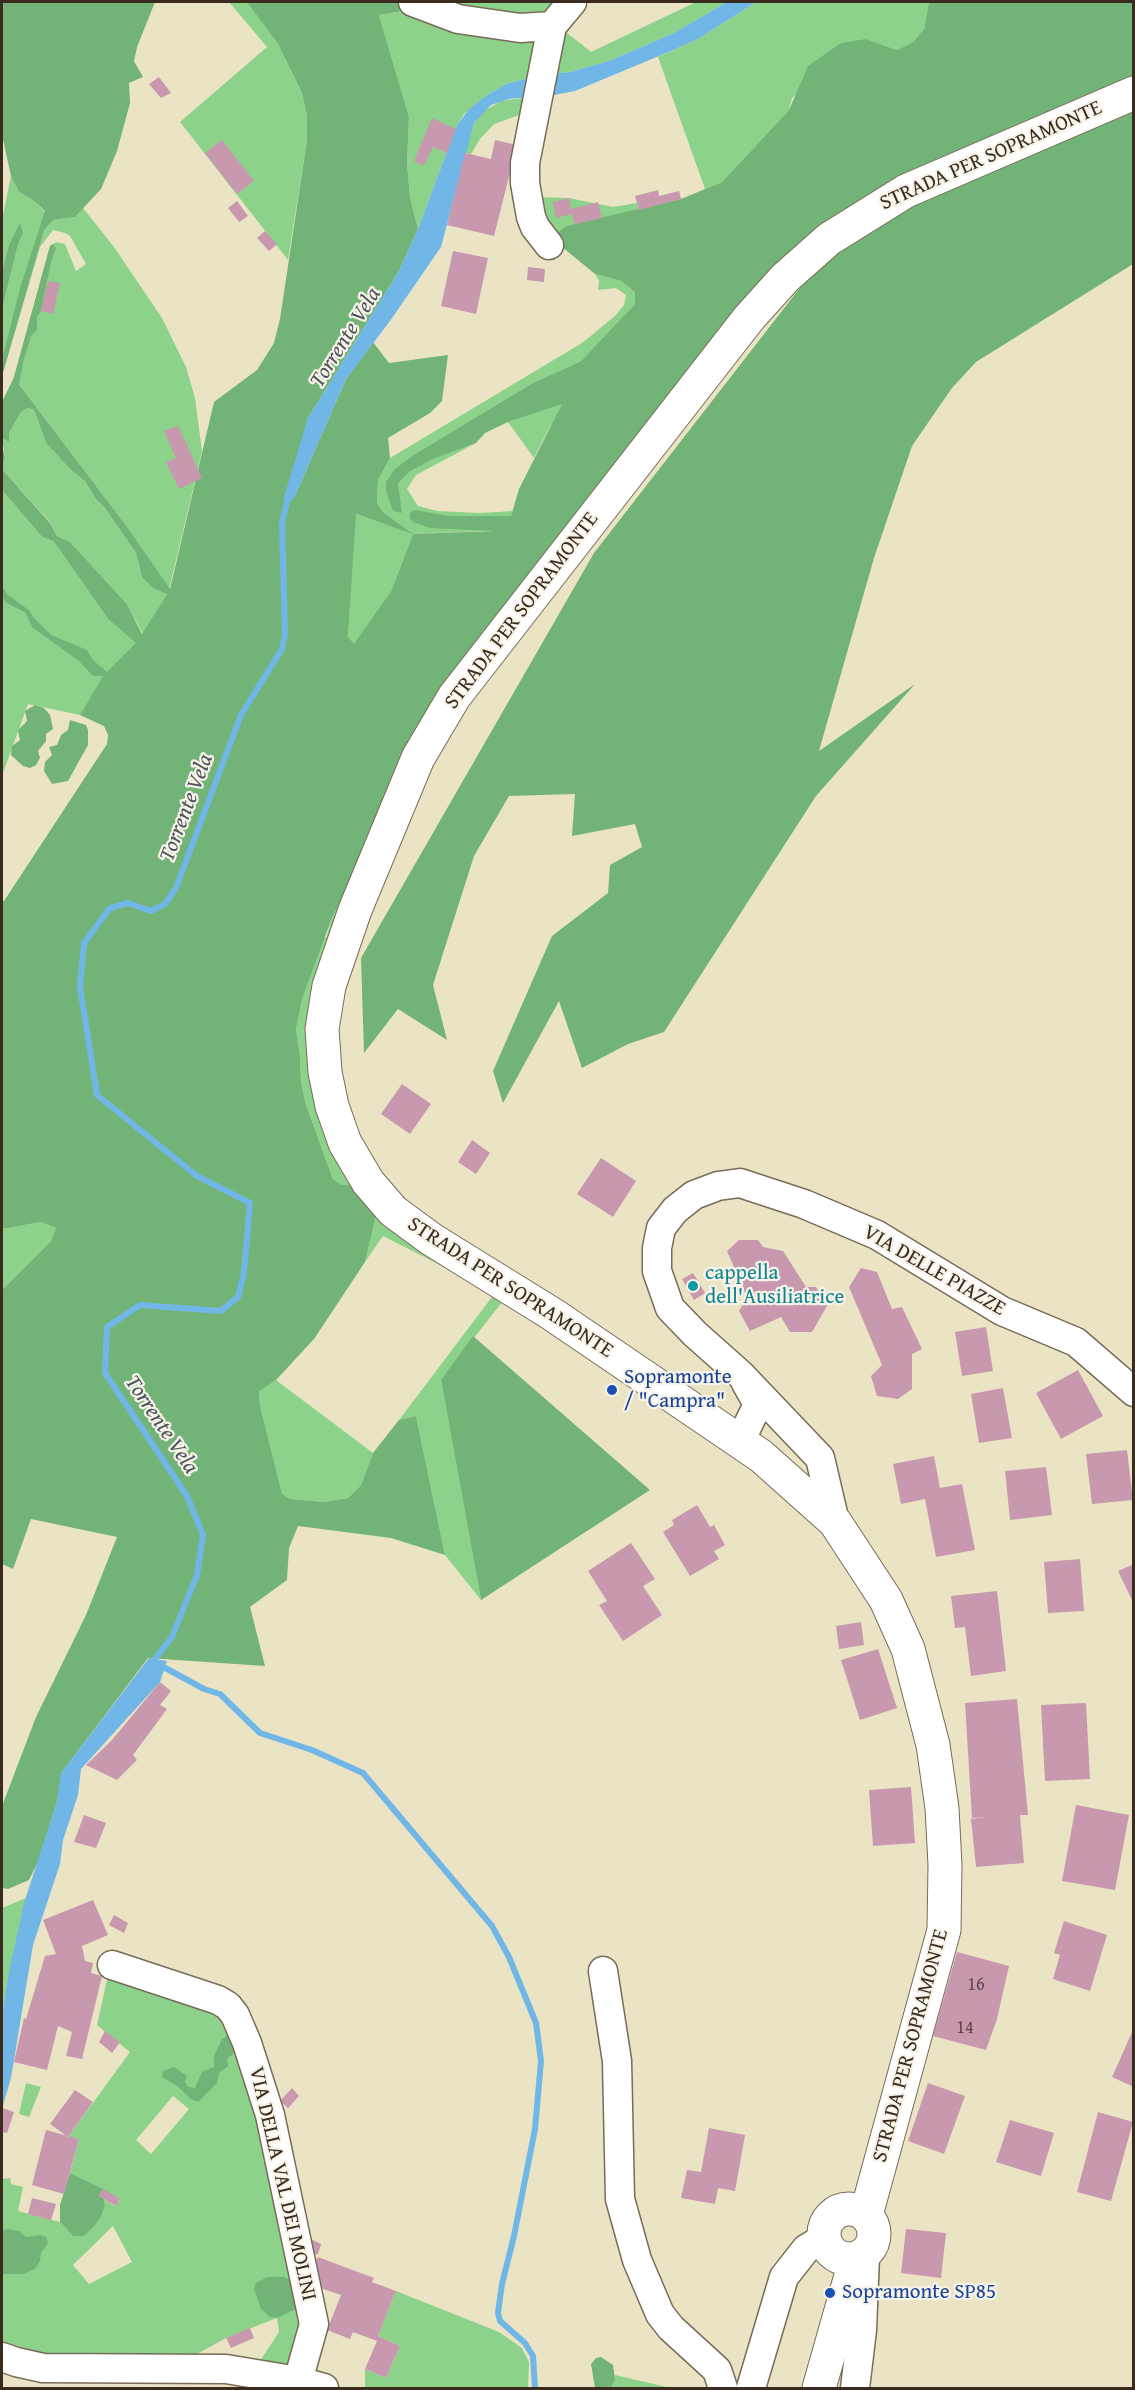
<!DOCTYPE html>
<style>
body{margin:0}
#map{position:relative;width:1135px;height:2390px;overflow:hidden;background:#ebe4c4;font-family:"Gentium Book Plus",serif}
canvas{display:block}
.frame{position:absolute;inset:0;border:3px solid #3b2a1e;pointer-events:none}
</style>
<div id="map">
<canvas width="1135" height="2390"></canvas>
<div class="frame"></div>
</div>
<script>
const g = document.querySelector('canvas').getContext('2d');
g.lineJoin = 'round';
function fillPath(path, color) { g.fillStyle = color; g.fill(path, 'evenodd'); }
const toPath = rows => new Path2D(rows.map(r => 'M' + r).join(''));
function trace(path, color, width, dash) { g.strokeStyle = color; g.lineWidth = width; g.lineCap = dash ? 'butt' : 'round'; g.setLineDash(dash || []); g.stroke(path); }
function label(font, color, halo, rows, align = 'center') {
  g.font = font + ' "Gentium Book Plus",serif'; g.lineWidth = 4.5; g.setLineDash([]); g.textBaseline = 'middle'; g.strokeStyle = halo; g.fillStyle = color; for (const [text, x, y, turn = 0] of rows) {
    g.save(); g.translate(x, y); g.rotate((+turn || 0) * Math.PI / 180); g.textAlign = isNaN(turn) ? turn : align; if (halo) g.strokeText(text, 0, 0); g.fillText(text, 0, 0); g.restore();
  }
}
fillPath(toPath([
 [229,2,247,2,256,13,278,44,302,93,307,116,307,140,288,260,180,122,267,47],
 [431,2,564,2,546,19],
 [696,2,727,2,674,33,609,61,570,72,550,74,561,28,591,52],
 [756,2,929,2,924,29,913,42,897,50,866,39,792,98,789,110,722,182,705,189,658,57,700,38],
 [415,9,541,37,535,76,506,84,487,95,464,114,457,125,418,229,410,197,407,163,409,117,379,15],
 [529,97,525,113,494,124,480,139,471,154,465,153,473,125,484,111,501,101],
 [11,176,19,192,33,200,53,220,75,217,83,208,114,247,162,318,186,367,195,398,202,451,169,590,128,528,14,377,50,246,56,242,65,244,76,271,86,264,70,236,65,233,53,230,40,247,2,376,2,220],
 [531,197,569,198,613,207,637,203,639,210,566,226,556,242],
 [595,274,621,281,635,292,635,304,606,335,581,361,531,384,415,454,386,492,393,510,402,508,399,501,398,484,409,472,432,459,476,443,416,475,407,489,418,506,437,511,480,513,513,511,511,516,450,516,414,511,507,530,413,534,391,591,354,645,348,638,355,514,410,532,383,512,377,503,378,480,390,458,582,343,615,316,624,305,626,295,616,288,598,290,599,281],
 [563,403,543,440,534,458,508,422],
 [28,408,34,410,46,443,71,470,85,481,95,498,105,508,136,553,142,577,167,594,143,634,127,604,70,542,57,536,50,522,2,469,5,457,2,438,9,442,9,433,21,412],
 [2,490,42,537,53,541,57,546,108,619,137,643,104,676,80,715,28,704,2,776],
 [246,897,326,938,332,918,340,904,326,956,352,1185,342,1185,333,1179,306,1105,301,1082,300,1056,296,1029,303,996],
 [377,1212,506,1297,441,1380,481,1600,445,1555,416,1416,399,1420,495,1293,383,1236,365,1262],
 [41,1222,56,1228,51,1241,2,1290,2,1229],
 [276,1380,373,1453,361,1485,348,1498,324,1502,290,1499,282,1495,260,1405,259,1390],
 [26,1898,8,1976,2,2017,2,1908],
 [108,1975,216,2005,261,2107,306,2318,288,2365,260,2361,279,2332,277,2318,226,2338,188,2359,39,2354,2,2341,2,2179,10,2178,11,2184,23,2187,18,2211,60,2222,73,2236,93,2228,101,2217,105,2206,104,2199,115,2206,120,2200,70,2173,79,2139,68,2137,130,2052,97,2025],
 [173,2096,189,2109,151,2154,136,2140],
 [113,2226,132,2262,89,2284,73,2265],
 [26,2083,41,2087,29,2117,19,2114],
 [396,2291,499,2332,522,2348,529,2362,528,2388,365,2388,365,2369,386,2378,400,2346,378,2336],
 [615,2375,671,2388,611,2388,615,2380]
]), '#8dd28b');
fillPath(toPath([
 [2,2,155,2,137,47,134,61,143,77,129,83,130,103,117,151,101,189,75,217,53,220,44,230,2,376,2,360,20,288,45,211,33,200,19,192,11,176,2,135],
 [247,2,396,2,415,9,379,15,409,117,407,163,410,197,418,229,399,271,308,418,294,498,346,379,373,342,389,363,448,355,442,401,430,413,388,438,390,458,378,480,377,503,383,512,413,534,494,531,430,528,413,522,410,518,410,513,414,510,450,516,511,516,519,489,562,404,508,422,485,433,476,443,433,459,409,472,398,484,402,513,393,511,386,492,386,482,395,469,415,454,531,384,581,361,635,304,635,292,621,281,595,274,556,242,559,232,566,226,681,199,722,182,789,110,808,66,841,43,866,39,897,50,913,42,924,29,929,2,1133,2,1133,81,849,214,465,659,332,918,303,996,296,1029,300,1056,301,1082,306,1105,333,1179,342,1185,352,1185,377,1212,365,1262,314,1339,276,1380,259,1391,260,1405,282,1494,290,1499,324,1502,348,1498,361,1485,373,1453,399,1420,416,1416,445,1555,391,1538,298,1526,289,1548,287,1580,250,1607,265,1666,148,1658,62,1772,57,1802,38,1862,29,1880,8,1889,2,1888,2,1806,36,1717,86,1615,117,1537,31,1519,13,1569,2,1564,2,1290,51,1241,56,1228,41,1222,2,1229,2,902,4,901,107,744,108,735,104,726,80,715,103,676,93,676,79,661,32,627,25,612,6,603,2,597,2,587,8,595,30,611,33,617,51,635,87,650,93,660,107,672,136,643,108,619,57,546,53,541,42,537,2,490,2,445,5,457,2,469,50,523,57,536,70,542,127,604,142,634,167,594,153,588,142,577,136,553,105,508,95,498,85,481,71,470,46,443,34,410,28,408,21,412,9,433,9,442,2,438,2,402,14,377,50,246,53,244,56,248,51,262,41,311,37,317,37,330,31,336,24,359,19,384,128,528,170,589,214,402,257,370,274,343,280,319,307,140,307,116,302,93,278,44],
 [356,514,413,534,391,591,354,644,348,637],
 [1133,107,1133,264,976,362,952,388,912,446,874,558,819,751,915,684,816,796,664,1032,628,1044,582,1068,559,1001,503,1103,493,1071,552,936,608,893,610,865,642,847,635,824,572,836,575,794,509,796,474,856,433,985,447,1040,398,1009,364,1053,361,958,594,553,799,289,822,264,914,200],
 [20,223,23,233,18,244,2,308,2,273,9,245],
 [35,705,44,708,50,715,53,729,46,734,46,741,38,751,40,758,36,765,30,768,23,766,11,755,12,746,20,740,18,730,27,721,25,711],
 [70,720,86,725,88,730,88,745,68,781,52,784,44,771,45,762,52,755,49,747,57,745,61,735,68,730],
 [473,1336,650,1490,481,1600,441,1380],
 [230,2034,234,2049,233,2054,227,2059,228,2066,219,2073,217,2083,198,2102,192,2100,177,2086,162,2077,163,2071,174,2067,187,2076,185,2082,188,2087,195,2088,202,2072,214,2067,214,2056,222,2039],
 [70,2173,103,2189,99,2196,104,2199,105,2206,101,2217,93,2228,83,2236,73,2236,60,2222,60,2205],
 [7,2229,19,2231,26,2237,41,2235,46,2237,48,2243,41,2253,40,2261,35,2269,23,2274,2,2274,2,2231],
 [267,2277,283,2277,299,2282,296,2309,277,2318,270,2317,261,2309,254,2289,256,2283],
 [601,2357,613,2365,615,2380,611,2388,595,2388,591,2364,596,2358]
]), '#72b477');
fillPath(toPath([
 [727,2,756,2,700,38,671,51,575,91,544,97,550,74,570,72,609,61,674,33],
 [535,76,529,97,509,99,491,105,474,123,441,247,390,321,346,379,294,498,286,504,284,497,308,418,399,271,418,229,457,125,469,109,487,95,506,84],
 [149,1658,167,1661,160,1682,81,1769,78,1795,63,1840,60,1864,33,1945,11,2078,2,2109,2,2017,8,1976,24,1903,57,1802,61,1773]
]), '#70b7e8');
trace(toPath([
 [151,1664,172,1637,197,1575,203,1535,187,1496,105,1373,107,1327,140,1305,221,1311,238,1297,244,1273,250,1203,197,1176,97,1095,80,987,84,943,110,908,128,903,151,911,165,904,176,888,241,715,282,649,285,634,282,522,288,498],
 [158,1664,204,1689,220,1694,260,1733,312,1750,363,1773,492,1926,509,1957,536,2023,541,2061,535,2129,514,2236,502,2284,498,2313,500,2321,525,2343,533,2356,535,2388]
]), '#70b7e8', 6);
fillPath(toPath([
 [159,77,171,93,161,98,149,84],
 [432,118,456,129,447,153,433,147,424,166,414,161],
 [222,140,254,181,237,194,205,153],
 [495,140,517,145,494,236,447,225,465,153,491,159],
 [658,190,659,196,679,191,681,199,639,210,635,196],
 [569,198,571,209,598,202,602,218,575,224,572,214,556,218,553,202],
 [237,201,248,216,239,222,228,208],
 [265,231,277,244,269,251,257,238],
 [453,251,488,258,476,314,441,306],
 [528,267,545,269,544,282,527,280],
 [48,281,60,283,53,314,41,311],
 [178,426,202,478,179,489,166,462,176,458,164,431],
 [402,1084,431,1104,410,1134,381,1114],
 [472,1140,490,1153,476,1174,458,1162],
 [601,1158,636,1181,613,1217,577,1194],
 [739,1240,758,1240,763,1247,783,1251,806,1287,816,1287,827,1306,812,1332,790,1332,781,1317,750,1331,739,1311,747,1297,727,1251],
 [861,1268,877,1272,892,1309,902,1307,922,1349,912,1354,912,1389,898,1399,877,1396,871,1376,882,1365,849,1287],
 [693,1273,705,1293,694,1300,682,1279],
 [986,1327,993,1371,962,1376,955,1332],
 [1078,1370,1103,1416,1061,1439,1036,1393],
 [1003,1388,1012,1438,979,1443,971,1394],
 [1127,1450,1133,1500,1092,1504,1086,1454],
 [934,1456,940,1488,962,1484,975,1550,936,1557,925,1499,901,1504,893,1464],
 [1046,1467,1052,1515,1010,1520,1005,1471],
 [697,1505,710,1527,714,1525,725,1545,714,1551,719,1559,690,1576,663,1532,674,1525,672,1520],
 [631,1543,655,1579,643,1586,662,1615,623,1641,599,1605,607,1601,588,1571],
 [1080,1559,1084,1611,1048,1613,1044,1562],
 [1134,1564,1134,1604,1118,1571],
 [997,1591,1006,1671,971,1676,965,1627,955,1628,951,1596],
 [861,1622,864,1645,839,1649,836,1626],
 [878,1649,897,1708,860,1720,841,1660],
 [160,1682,171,1691,160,1705,167,1709,133,1755,137,1760,117,1780,86,1765,112,1740],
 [1017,1699,1028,1815,1020,1815,1024,1863,976,1867,971,1819,986,1817,972,1818,965,1703],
 [1086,1703,1090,1779,1045,1781,1041,1705],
 [911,1787,915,1843,873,1846,869,1790],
 [1076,1805,1129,1815,1115,1890,1062,1881],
 [84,1815,106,1823,96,1848,74,1842],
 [93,1900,108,1935,82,1946,85,1961,93,1963,91,1973,102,1976,82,2059,66,2056,72,2032,58,2026,47,2070,14,2062,24,2018,26,2019,45,1956,56,1954,43,1920],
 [114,1915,128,1923,124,1933,109,1925],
 [1064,1921,1107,1935,1090,1991,1053,1979,1060,1955,1054,1953],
 [957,1952,1009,1966,997,2019,986,2050,933,2036],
 [1134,2028,1134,2087,1112,2077],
 [105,2031,120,2042,112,2053,99,2042],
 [928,2083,965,2096,944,2154,908,2141],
 [292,2088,299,2096,288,2108,280,2101],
 [75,2090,93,2102,68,2137,50,2124],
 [2,2108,14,2112,7,2133,2,2132],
 [1098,2112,1133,2122,1111,2201,1077,2192],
 [1010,2120,1054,2133,1041,2176,996,2162],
 [709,2128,745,2135,735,2191,718,2188,715,2204,681,2198,687,2170,701,2172],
 [46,2130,79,2139,64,2194,32,2185],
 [103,2189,120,2199,116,2206,99,2196],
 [32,2198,56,2204,51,2220,28,2214],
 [906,2229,946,2233,941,2278,901,2273],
 [302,2235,321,2244,318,2254,306,2257],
 [318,2257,374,2278,372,2282,396,2291,378,2336,400,2346,386,2378,365,2369,377,2341,353,2332,350,2339,327,2330,341,2295,312,2285,309,2270],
 [250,2328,254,2338,231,2348,226,2338]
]), '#c798ae');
const minor = toPath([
 [413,2,458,19,520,28,552,26,572,2],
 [549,245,535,227,531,217,525,183,525,163,552,26],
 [743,1443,746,1429,758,1404,746,1383],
 [835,1522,820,1458,740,1374,695,1334,670,1308,657,1271,657,1248,661,1228,675,1210,694,1195,718,1186,740,1183,804,1204,877,1235,1002,1311,1076,1342,1134,1392],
 [112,1965,218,2000,228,2006,235,2015,247,2043,270,2115,314,2324,298,2381],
 [603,1971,617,2061,620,2199,637,2260,660,2314,671,2328,717,2370,723,2388],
 [2,2357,16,2362,43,2368,226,2369,298,2381,324,2388],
 [751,2388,784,2277,806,2249,824,2238],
 [855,2388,862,2330,865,2256]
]);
const major = toPath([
 '824 2234a25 25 0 1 1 50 0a25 25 0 1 1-50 0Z',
 [866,2215,944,1930,945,1865,942,1808,933,1745,908,1649,886,1600,835,1522,761,1456,552,1314,431,1239,393,1211,368,1182,345,1143,332,1106,325,1072,322,1029,329,986,355,910,418,758,454,697,749,318,785,278,829,239,906,191,1134,93],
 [819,2388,856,2258]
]);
trace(minor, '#796b58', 31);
trace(major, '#796b58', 35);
trace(minor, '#fff', 28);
trace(major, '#fff', 33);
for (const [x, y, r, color] of [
 [693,1286,6,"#0f9aa8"],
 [612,1390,6,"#1a4fb4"],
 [830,2293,6,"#1a4fb4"]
]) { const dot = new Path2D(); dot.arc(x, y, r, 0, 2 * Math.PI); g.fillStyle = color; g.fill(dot); trace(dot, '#f7f3e8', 2); }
label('18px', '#5e4642', null, [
 ["16",976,1985],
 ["14",965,2028]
]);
label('21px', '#3b2a1e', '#f7f3e8', [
 ["STRADA PER SOPRAMONTE",991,156,-24],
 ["STRADA PER SOPRAMONTE",522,611,-53],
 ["VIA DELLE PIAZZE",934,1271,30],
 ["STRADA PER SOPRAMONTE",510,1288,33],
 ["STRADA PER SOPRAMONTE",911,2046,-75],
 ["VIA DELLA VAL DEI MOLINI",282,2184,77]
]);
label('21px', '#0d838f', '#f7f3e8', [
 ["cappella",705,1274],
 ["dell'Ausiliatrice",705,1298]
], 'left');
label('21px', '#164399', '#f7f3e8', [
 ["Sopramonte",624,1378],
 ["/ \"Campra\"",624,1402],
 ["Sopramonte SP85",842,2293]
], 'left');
label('italic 22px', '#4b545b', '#f7f3e8', [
 ["Torrente Vela",346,338,-58],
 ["Torrente Vela",187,808,-69],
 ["Torrente Vela",161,1425,56]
]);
</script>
